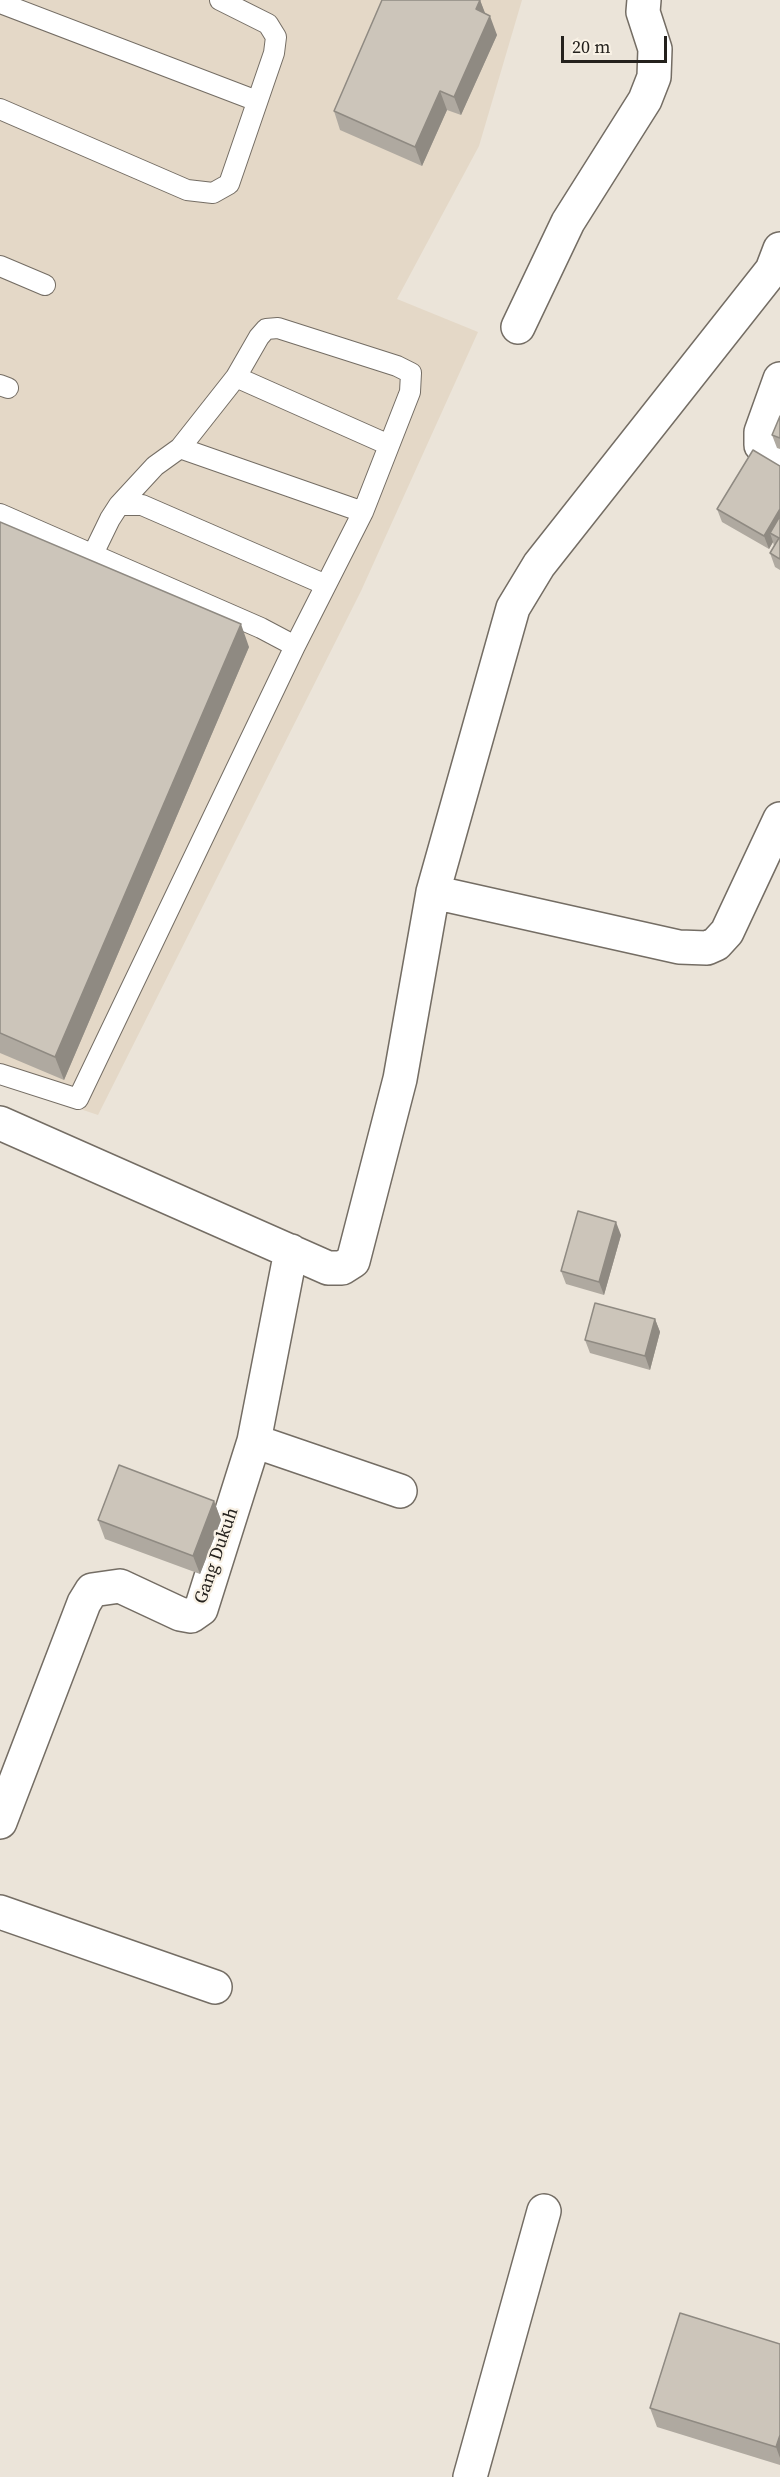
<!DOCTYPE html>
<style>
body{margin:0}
#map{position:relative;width:780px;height:2477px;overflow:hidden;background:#ebe4d9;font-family:"Source Serif 4",serif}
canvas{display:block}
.scale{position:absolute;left:561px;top:36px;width:106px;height:27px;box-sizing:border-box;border:3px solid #24211d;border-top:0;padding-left:8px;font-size:18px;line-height:21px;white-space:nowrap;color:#24211d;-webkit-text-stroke:4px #f9f2e6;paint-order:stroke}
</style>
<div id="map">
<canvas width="780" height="2477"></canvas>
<div class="scale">20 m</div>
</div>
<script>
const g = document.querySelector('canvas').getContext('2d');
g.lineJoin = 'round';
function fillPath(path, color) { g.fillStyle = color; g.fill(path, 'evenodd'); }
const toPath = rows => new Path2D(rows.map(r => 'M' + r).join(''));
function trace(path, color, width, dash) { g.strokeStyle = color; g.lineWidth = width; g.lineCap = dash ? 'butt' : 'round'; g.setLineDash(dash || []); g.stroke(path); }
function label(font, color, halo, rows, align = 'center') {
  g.font = font + ' "Source Serif 4",serif'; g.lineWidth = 4.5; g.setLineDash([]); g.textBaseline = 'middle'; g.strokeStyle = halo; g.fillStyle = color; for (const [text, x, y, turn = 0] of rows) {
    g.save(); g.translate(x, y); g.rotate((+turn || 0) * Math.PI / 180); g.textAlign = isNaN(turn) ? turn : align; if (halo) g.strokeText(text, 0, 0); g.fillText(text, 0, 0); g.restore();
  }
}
fillPath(toPath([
 [0,0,522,0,479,146,397,299,478,332,361,591,98,1115,0,1082]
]), '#e4d8c7');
const lane = toPath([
 [3,4,257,101],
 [0,109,187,190,213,193,229,184,274,53,276,37,268,24,220,0],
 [0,266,45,285],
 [236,377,389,445],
 [0,385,8,388],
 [180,448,363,512],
 [119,505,155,466,180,448,236,377,259,337,266,329,278,328,397,366,411,373,410,392,363,512,295,646],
 [0,514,261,628,295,646,78,1099,0,1074],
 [93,554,110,519,119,505,142,505,326,585]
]);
const street = toPath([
 [518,327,568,222,645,100,654,77,655,49,643,12,644,0],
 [780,379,761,432,761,445,780,457],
 [433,892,679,947,707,948,716,944,727,932,780,819],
 [0,1123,328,1268,342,1268,353,1261,400,1079,433,892,513,608,539,565,772,270,780,249],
 [254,1441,400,1491],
 [0,1822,84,1603,92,1590,120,1586,180,1614,191,1616,201,1609,254,1441,291,1251],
 [0,1912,215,1987],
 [470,2477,544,2211]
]);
trace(lane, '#746d64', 22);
trace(street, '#746d64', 36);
trace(lane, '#fff', 20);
trace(street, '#fff', 33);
fillPath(toPath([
 [480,0,485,14,497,35,461,115,447,110,422,166,340,130,334,111],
 [780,416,780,449,777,448,772,435],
 [780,466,780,570,775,567,770,553,774,546,773,542,769,549,722,522,717,509],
 [0,522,249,647,64,1080,0,1053],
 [621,1235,604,1295,566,1284,561,1271],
 [655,1319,660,1332,650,1370,590,1353,585,1340],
 [214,1501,221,1520,200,1574,105,1539,98,1520],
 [780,2344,780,2465,657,2427,650,2408]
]), '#afa9a0');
fillPath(toPath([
 [480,0,487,18,476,9],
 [490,16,497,35,461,115,454,97],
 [440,91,447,110,422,166,415,147],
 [780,509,780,530,770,533,773,542,769,549,764,536],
 [241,624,249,647,64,1080,55,1057],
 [616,1222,621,1235,604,1295,599,1282],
 [655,1319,660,1332,650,1370,645,1356],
 [214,1501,221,1520,200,1574,193,1556],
 [780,2435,780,2458,776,2447]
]), '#8f8a82');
const building = toPath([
 [382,0,480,0,476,9,490,16,454,97,440,91,415,147,334,111,382,0],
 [780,416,780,438,772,435,780,416],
 [753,450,780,466,780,509,764,536,717,509,753,450],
 [780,516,780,559,770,553,779,538,770,533,780,516],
 [0,522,241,624,55,1057,0,1033,0,522],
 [578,1211,616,1222,599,1282,561,1271,578,1211],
 [595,1303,655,1319,645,1356,585,1340,595,1303],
 [119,1465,214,1501,193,1556,98,1520,119,1465],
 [680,2313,780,2344,780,2435,776,2447,650,2408,680,2313]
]);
fillPath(building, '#ccc5ba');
trace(building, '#8f8a82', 1.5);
label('18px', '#24211d', '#f9f2e6', [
 ["Gang Dukuh",217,1556,-71]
]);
</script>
